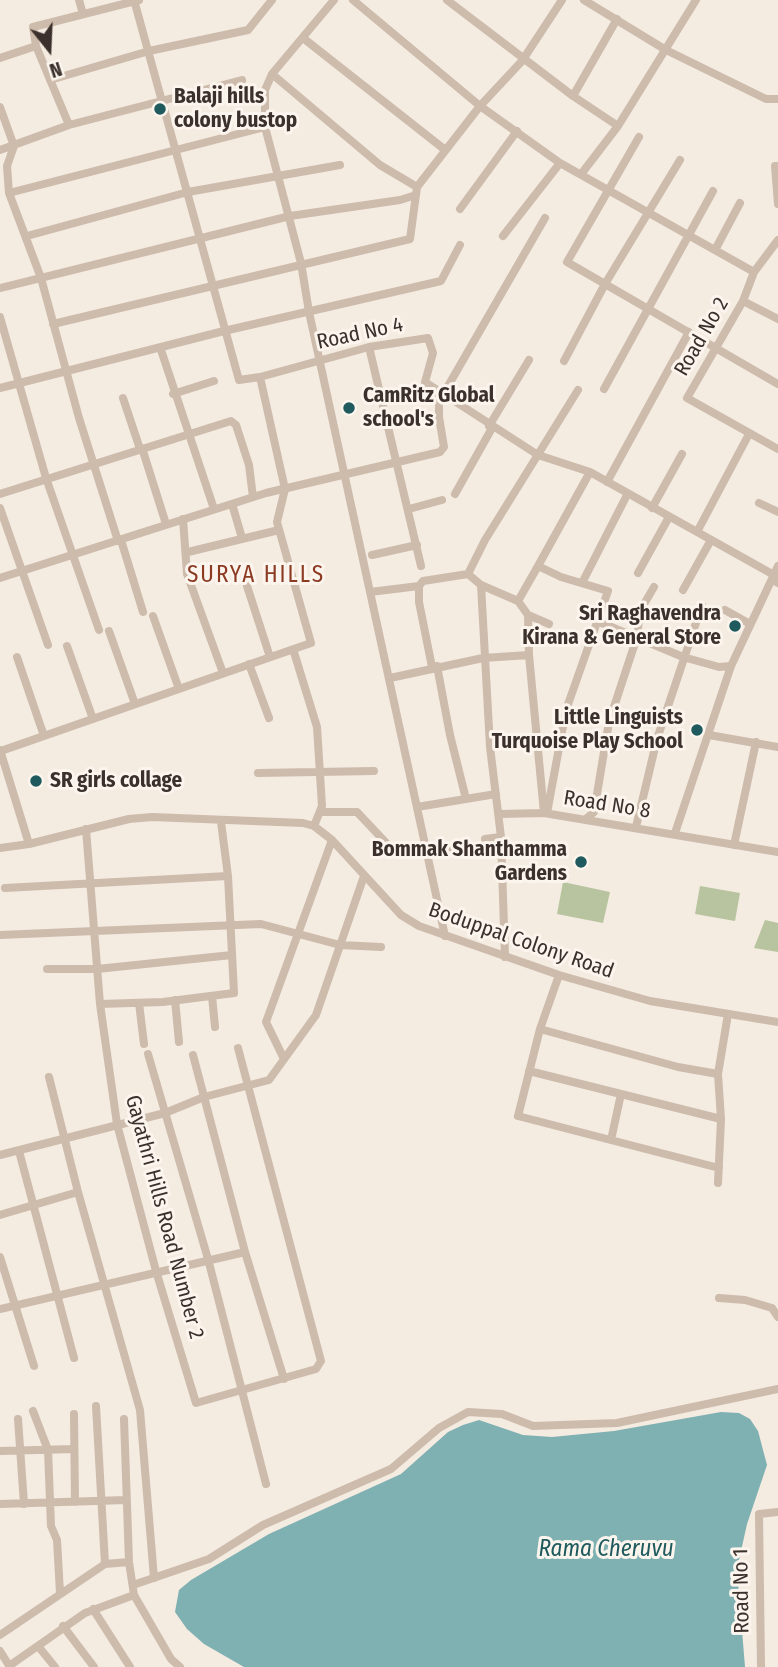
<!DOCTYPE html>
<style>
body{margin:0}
#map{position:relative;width:778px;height:1667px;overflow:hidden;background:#f4ebe1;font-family:"Fira Sans Condensed",sans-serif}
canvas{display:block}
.north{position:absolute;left:14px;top:14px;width:70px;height:70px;-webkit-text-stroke:5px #fbf5ee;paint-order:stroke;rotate:162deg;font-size:19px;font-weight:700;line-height:28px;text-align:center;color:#3b302b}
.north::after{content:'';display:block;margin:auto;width:24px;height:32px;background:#3b302b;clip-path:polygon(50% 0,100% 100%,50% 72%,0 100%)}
</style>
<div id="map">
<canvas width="778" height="1667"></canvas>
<div class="north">N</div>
</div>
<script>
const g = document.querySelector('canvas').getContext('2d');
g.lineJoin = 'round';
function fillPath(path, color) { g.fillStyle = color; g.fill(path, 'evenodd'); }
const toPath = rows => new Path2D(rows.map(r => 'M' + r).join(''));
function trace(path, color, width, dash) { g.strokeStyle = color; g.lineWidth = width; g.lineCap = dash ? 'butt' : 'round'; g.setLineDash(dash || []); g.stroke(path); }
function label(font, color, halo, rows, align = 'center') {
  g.font = font + ' "Fira Sans Condensed",sans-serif'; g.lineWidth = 6; g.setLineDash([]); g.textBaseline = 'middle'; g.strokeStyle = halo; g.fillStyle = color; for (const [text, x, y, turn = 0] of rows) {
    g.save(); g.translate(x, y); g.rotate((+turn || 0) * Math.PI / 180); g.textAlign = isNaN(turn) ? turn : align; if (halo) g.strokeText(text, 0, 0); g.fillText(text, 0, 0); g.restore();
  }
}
fillPath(toPath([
 [563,882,610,892,603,923,557,914],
 [700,886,740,893,735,921,695,914],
 [765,920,778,923,778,952,754,948]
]), '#b8c4a0');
fillPath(toPath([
 [721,1412,739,1413,750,1419,758,1431,767,1465,747,1524,737,1569,745,1667,244,1667,204,1644,187,1629,175,1612,179,1590,191,1580,269,1534,401,1474,448,1432,463,1425,479,1420,523,1435,552,1437,614,1431]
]), '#7fb0b2');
trace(toPath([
 [79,0,83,14],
 [134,0,239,380,260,377,369,347,428,338,433,353,425,382,538,455,590,472,774,575,774,581,778,583],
 [353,0,480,106,560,163,754,272],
 [447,0,573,96],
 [584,0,666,50,766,99,778,99],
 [303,38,444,149],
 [0,58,36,46],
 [272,74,380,165,417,187],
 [50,80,149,51,248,30,272,0],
 [0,107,14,146,7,166,9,193,41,278,79,418,118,541],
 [69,125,36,46,33,27,139,0],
 [618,126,696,0],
 [265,127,301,263,309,312,445,936],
 [639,137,567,262,778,384],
 [0,150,69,125,242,80],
 [778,166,775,166,778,204],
 [582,173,618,126,573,96,617,19],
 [9,193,265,127,265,90,272,74,334,0],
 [460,209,517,131],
 [27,236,188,192,340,165],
 [503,236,560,163],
 [778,240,754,272,743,301,687,398,778,449],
 [715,250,740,203],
 [0,288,290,216,400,200,416,195],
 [743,301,778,319],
 [0,317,46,478,99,630],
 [53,324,410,239,417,187,480,106,522,61,562,0],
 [160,347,214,509],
 [369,347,421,566],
 [564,361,605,284,680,160],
 [0,388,224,331,441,281,460,245],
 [604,389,713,191],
 [444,393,545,218],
 [173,394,214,381],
 [123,398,140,449],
 [489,426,529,360],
 [142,448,166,524],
 [607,482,689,332],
 [0,494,231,421,236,425,249,465,253,497],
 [455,494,492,428],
 [759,503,778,512],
 [232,504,242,538],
 [0,508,48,645],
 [652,508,682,454],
 [409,509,442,500],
 [183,519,187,574,223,673],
 [697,532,749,434],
 [121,540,143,612],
 [188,552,279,530],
 [372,555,417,545],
 [538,566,590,472],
 [638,573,669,517],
 [468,574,485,540,578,390],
 [0,578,266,493,440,452,444,447,439,417,439,390],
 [582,583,627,495],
 [481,585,490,747,501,837,505,957],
 [247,586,270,657],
 [419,586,419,602,432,667],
 [683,590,711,540],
 [370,592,419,586,423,581,468,574,481,585,518,601,528,615,549,624],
 [518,601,538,566,561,577,608,591,566,710,547,813],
 [725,610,750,624],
 [528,615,529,655,544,813,778,852],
 [153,616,179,689],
 [597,621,683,657,719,667,731,666],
 [109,631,135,704],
 [67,646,93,719],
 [293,649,317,727,322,806,314,826],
 [17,657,44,736],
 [249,664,269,718],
 [437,666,450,735,466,799],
 [390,678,483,658,529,655],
 [709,735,778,747],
 [0,750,29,844],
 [1,751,311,643,277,522,285,489,260,377],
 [258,773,374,771],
 [417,807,496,794],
 [320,812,357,812,390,847],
 [499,814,544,813],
 [587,818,594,812,609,722,637,637,640,611,654,587],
 [636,827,657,739,702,605],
 [86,829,100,1004,117,1124,156,1271,196,1403,316,1369,321,1361,238,1048],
 [675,833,731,666,778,566],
 [485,839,501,837],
 [734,845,756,742],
 [0,848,29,844,129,819,152,817,303,823,314,826,332,840,401,915,419,926,559,975,650,1001,778,1022],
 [427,852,467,844],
 [5,888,228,876],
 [0,935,261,924,340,945,381,947],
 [47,969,97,969,232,955],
 [559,975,540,1029,518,1116,719,1168],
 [212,996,215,1027],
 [175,1000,179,1042],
 [139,1003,144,1044],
 [100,1004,163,1002,234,993,228,876,221,822],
 [148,1054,208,1259,266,1484],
 [193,1055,245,1252,284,1379],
 [284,1059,266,1022,332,840],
 [529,1071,721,1119,718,1074,678,1067,540,1029],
 [718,1074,728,1014],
 [49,1077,78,1192],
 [611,1140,621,1094],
 [19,1151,74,1358],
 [0,1155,165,1113,204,1097,269,1080,316,1015,364,876],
 [718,1183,721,1119],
 [0,1215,78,1192,140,1410,154,1578],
 [0,1257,34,1366],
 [719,1298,745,1300,772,1308,778,1317],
 [0,1309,245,1252],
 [96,1406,105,1564],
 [33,1411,48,1450,51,1526,57,1540,60,1593],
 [74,1414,75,1502],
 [18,1419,24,1504],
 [124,1419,129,1562,134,1595,171,1659,180,1667],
 [0,1451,74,1449],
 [0,1504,126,1500],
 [133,1585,209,1559,263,1525,391,1469,439,1428,468,1412,502,1414,533,1426,617,1423,778,1389],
 [93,1609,130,1667],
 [63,1626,94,1667],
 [0,1635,105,1564,129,1562],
 [38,1646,55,1667],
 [0,1651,10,1667],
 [9,1666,85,1613,134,1595],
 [761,1667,759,1514,778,1512]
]), '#cdbbac', 8);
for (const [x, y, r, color] of [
 [160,109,7,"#1f5a5e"],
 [349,408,7,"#1f5a5e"],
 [735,626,7,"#1f5a5e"],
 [697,730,7,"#1f5a5e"],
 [36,781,7,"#1f5a5e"],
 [581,862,7,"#1f5a5e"]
]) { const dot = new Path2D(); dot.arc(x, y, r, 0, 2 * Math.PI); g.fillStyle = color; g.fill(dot); trace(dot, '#fbf5ee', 2.5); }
label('bold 21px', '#3b302b', '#fbf5ee', [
 ["Balaji hills",174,97],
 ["colony bustop",174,121],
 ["CamRitz Global",363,396],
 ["school's",363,420],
 ["Sri Raghavendra",721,614,"right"],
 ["Kirana & General Store",721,638,"right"],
 ["Little Linguists",683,718,"right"],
 ["Turquoise Play School",683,742,"right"],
 ["SR girls collage",50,781],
 ["Bommak Shanthamma",567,850,"right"],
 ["Gardens",567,874,"right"]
], 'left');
label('21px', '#3b302b', '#fbf5ee', [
 ["Road No 4",360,334,-12],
 ["Road No 2",702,337,-60],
 ["Road No 8",607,805,9],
 ["Boduppal Colony Road",521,941,19],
 ["Gayathri Hills Road Number 2",164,1217,75],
 ["Road No 1",742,1591,-91]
]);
g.letterSpacing = '2px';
label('23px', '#8c3b22', '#fbf5ee', [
 ["SURYA HILLS",256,576]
]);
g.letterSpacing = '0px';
label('italic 23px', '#1f5a5e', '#fbf5ee', [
 ["Rama Cheruvu",606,1550]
]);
</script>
